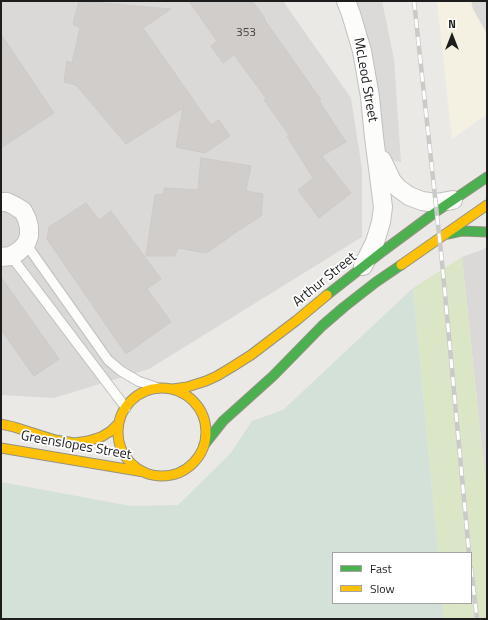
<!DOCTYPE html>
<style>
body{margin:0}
#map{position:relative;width:488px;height:620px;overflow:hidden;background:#ebe9e6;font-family:"Titillium Web",sans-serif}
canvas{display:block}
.frame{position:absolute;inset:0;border:2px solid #1d1d1d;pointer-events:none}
.legend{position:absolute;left:332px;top:552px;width:140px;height:52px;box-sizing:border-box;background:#fff;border:1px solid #a5a5a5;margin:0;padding:5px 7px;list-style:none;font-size:12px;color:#1d1d1d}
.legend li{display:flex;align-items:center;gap:8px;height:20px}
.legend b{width:20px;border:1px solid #a5a5a5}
.north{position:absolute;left:432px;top:16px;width:40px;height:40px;-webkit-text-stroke:3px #fff;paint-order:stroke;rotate:0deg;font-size:11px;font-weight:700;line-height:16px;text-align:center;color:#1d1d1d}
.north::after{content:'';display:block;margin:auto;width:14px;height:18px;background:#1d1d1d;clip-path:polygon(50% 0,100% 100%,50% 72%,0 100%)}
</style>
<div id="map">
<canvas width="488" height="620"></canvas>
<div class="frame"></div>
<ul class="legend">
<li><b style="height:5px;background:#4caf50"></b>Fast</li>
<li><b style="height:5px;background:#ffc107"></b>Slow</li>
</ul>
<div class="north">N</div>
</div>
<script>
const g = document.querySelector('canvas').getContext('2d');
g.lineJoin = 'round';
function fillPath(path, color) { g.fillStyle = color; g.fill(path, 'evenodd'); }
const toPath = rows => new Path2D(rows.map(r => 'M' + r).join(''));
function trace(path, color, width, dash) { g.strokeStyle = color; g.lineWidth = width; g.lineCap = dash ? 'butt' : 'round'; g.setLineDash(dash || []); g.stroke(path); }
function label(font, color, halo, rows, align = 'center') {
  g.font = font + ' "Titillium Web",sans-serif'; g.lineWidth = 3.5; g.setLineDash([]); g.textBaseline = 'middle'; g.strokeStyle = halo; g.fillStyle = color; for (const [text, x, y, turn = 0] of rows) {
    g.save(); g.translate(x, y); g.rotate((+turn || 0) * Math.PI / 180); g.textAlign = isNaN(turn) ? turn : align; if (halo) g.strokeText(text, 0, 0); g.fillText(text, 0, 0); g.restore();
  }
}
fillPath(toPath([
 [1,1,283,1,351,98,362,169,362,237,149,369,54,398,1,395],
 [487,247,487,498,462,257,484,249]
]), '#dad9d7');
fillPath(toPath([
 [437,1,487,1,487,114,452,139]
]), '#f4f1e2');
fillPath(toPath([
 [462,257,487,498,487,619,444,619,442,603,471,603,471,553,438,553,413,288]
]), '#dbe6c7');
fillPath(toPath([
 [413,288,438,553,333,553,333,603,442,603,444,619,1,619,1,482,131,506,178,505,230,454,252,421,283,410]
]), '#d4e1d8');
fillPath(toPath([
 [356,1,382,1,394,59,401,162,387,159,369,55],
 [471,1,487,1,487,34,473,9]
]), '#dbdad9');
const building = toPath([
 [79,1,171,9,143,28,211,125,219,120,230,136,205,153,176,147,183,108,126,144,76,85,64,82,67,61,72,63,80,28,73,24,79,1],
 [189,1,252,1,265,18,264,19,321,100,319,101,346,142,322,156,351,193,319,218,298,190,313,178,287,136,289,135,264,100,266,98,234,55,223,63,211,46,217,41,189,1],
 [1,34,54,113,1,148,1,34],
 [201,158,251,166,246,191,263,194,261,216,230,236,231,236,206,253,178,248,175,256,146,256,155,195,164,194,164,188,198,190,201,158],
 [86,203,99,220,111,211,161,279,147,289,171,322,126,354,47,239,49,227,86,203],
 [1,277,59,359,34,376,1,330,1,277]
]);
fillPath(building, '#d0cdcb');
trace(building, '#cecac7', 1);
const lane = toPath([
 [26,244,108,360,121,371,138,381,158,388],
 [11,256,126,408]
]);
const street = toPath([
 [346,1,351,14,362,51,370,97,374,137,383,207,381,222,375,242,363,266],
 [382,160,392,181,398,188,409,196,422,201,436,203,453,200],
 [1,202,7,202,15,206,23,211,27,219,29,227,29,236,26,244,19,251,11,256,1,257]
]);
const fast = toPath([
 [449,234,462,231,487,232],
 [327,295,383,251,437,211,487,177],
 [204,445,223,421,273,376,322,326,344,307,376,282,401,265]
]);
const slow = toPath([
 [401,265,487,205],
 '118 432a44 44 0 1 1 88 0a44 44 0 1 1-88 0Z',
 [173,389,187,387,206,381,217,376,232,367,251,355,297,320,327,295],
 [1,424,14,427,55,440,75,443,88,441,101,437,111,431,119,423],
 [1,448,144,472]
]);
trace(lane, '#c1c0be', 11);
trace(street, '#c1c0be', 20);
trace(fast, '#949380', 11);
trace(slow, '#949380', 11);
trace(lane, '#fcfcfb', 9);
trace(street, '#fcfcfb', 18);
trace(fast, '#4caf50', 9);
trace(slow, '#ffc107', 9);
const rail = toPath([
 [414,1,442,262,469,553],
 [471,568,477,619]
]);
trace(rail, '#cacac9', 4.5);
trace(rail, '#fff', 3, [9]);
label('12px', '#4a4948', null, [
 ["353",246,33]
]);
label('14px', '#1d1d1d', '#fff', [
 ["McLeod Street",365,80,80],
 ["Arthur Street",325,280,-39],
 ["Greenslopes Street",76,446,10]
]);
</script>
